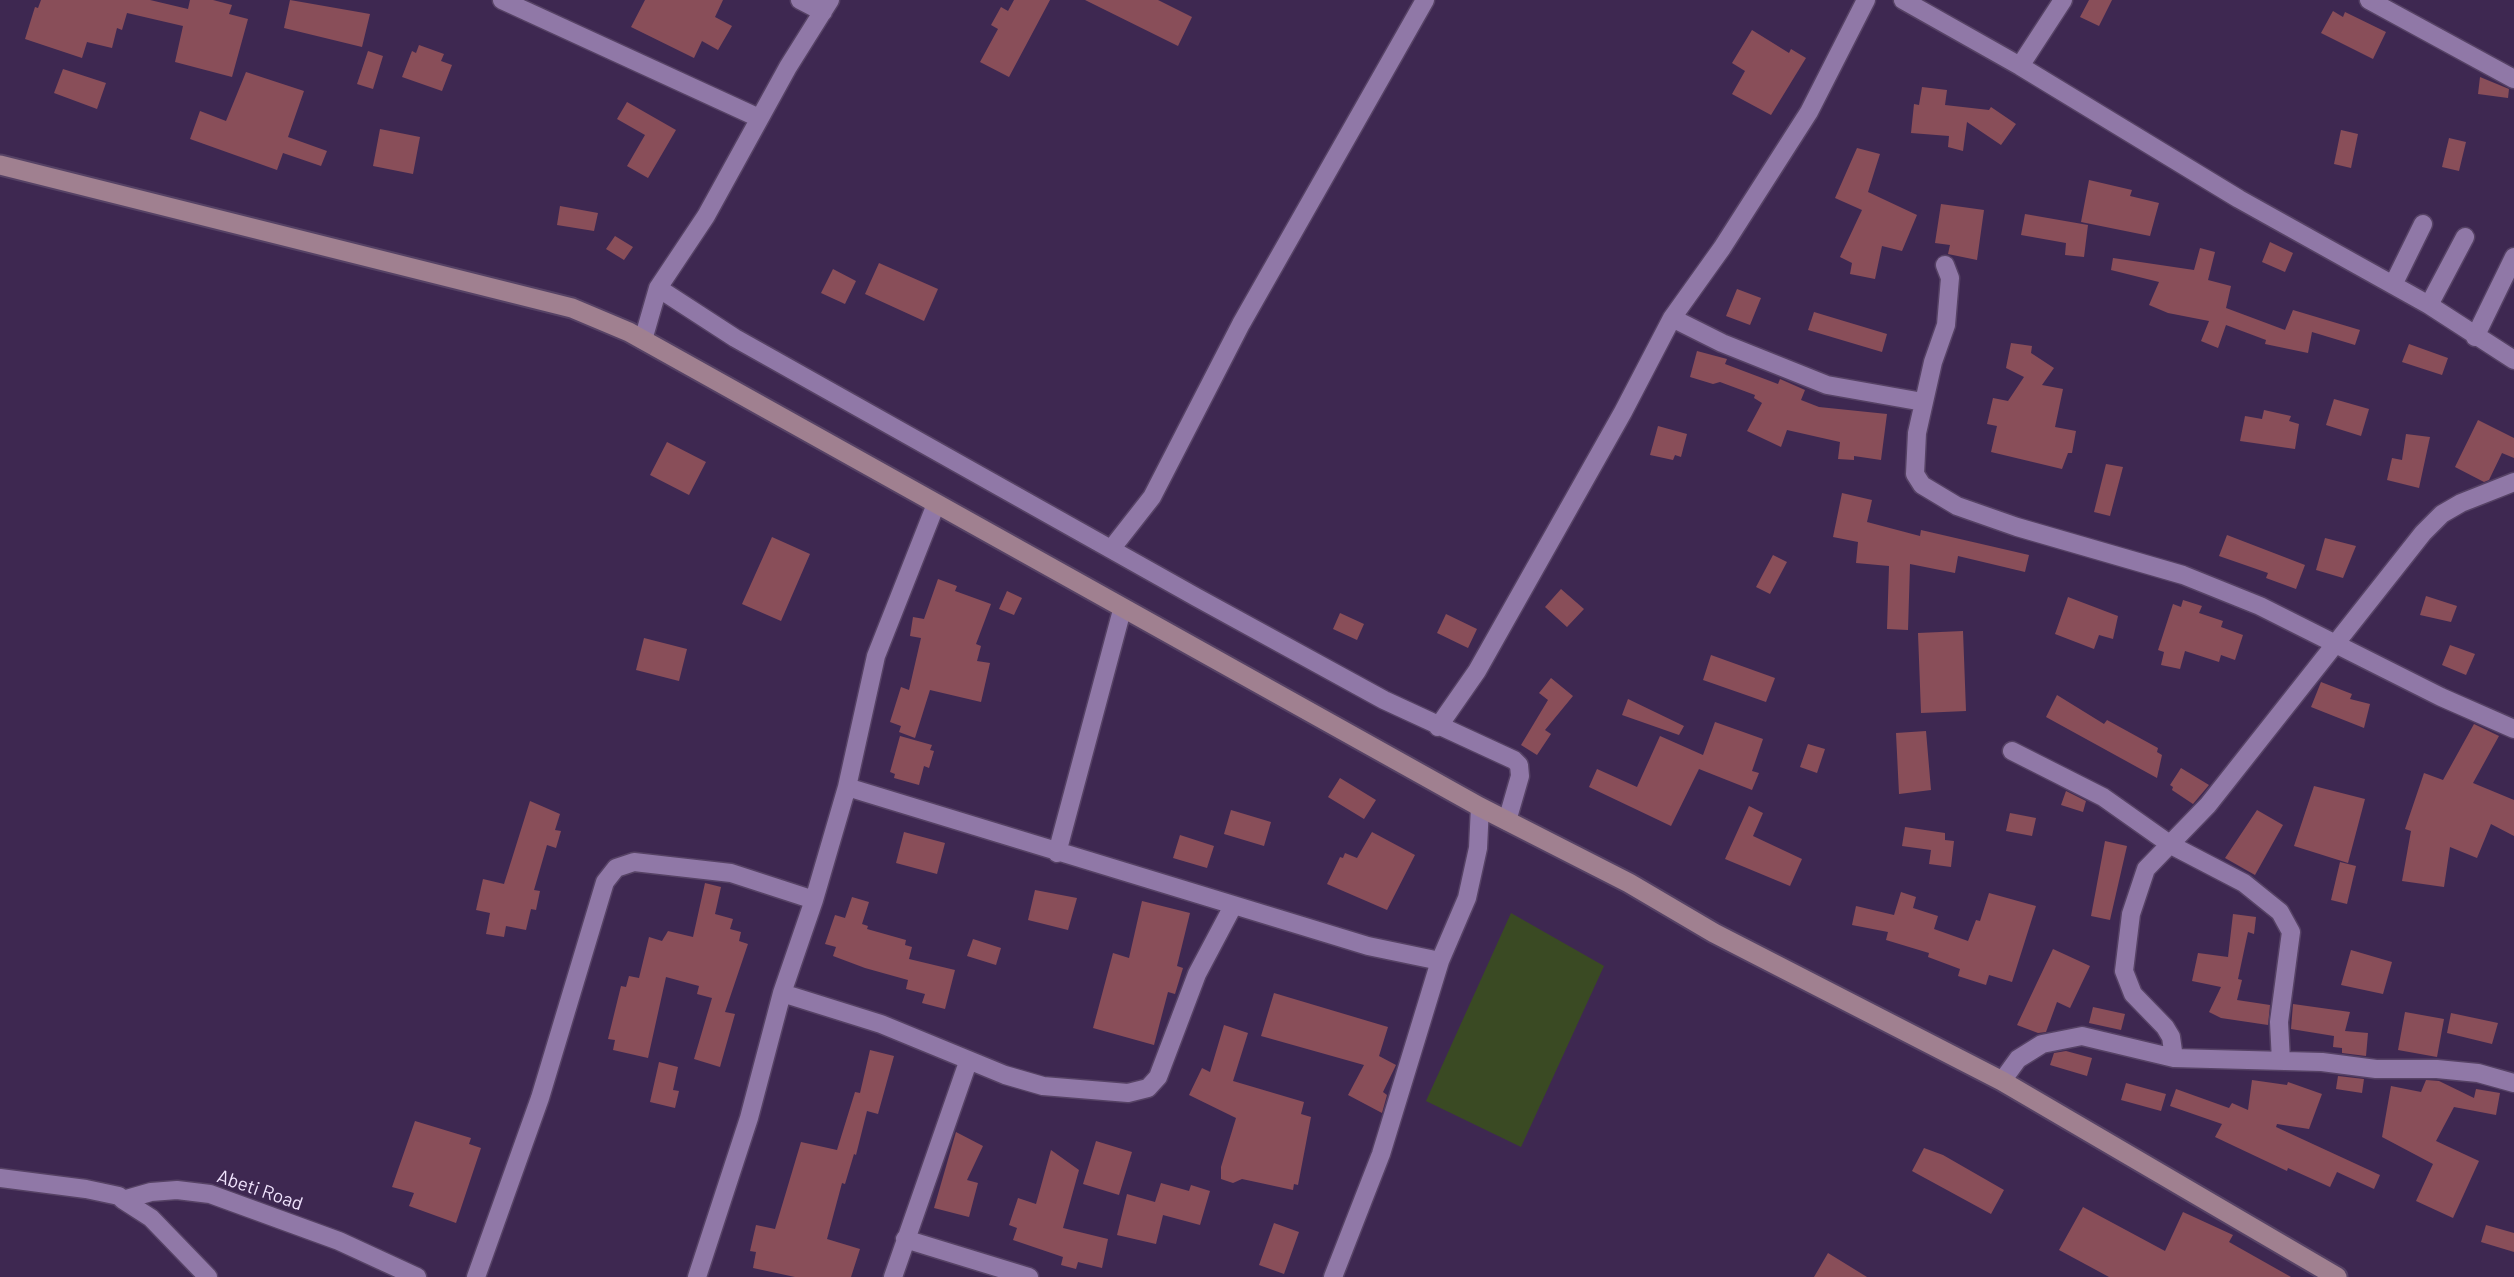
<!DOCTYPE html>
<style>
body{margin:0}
canvas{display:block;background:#3e2851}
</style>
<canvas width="2514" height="1277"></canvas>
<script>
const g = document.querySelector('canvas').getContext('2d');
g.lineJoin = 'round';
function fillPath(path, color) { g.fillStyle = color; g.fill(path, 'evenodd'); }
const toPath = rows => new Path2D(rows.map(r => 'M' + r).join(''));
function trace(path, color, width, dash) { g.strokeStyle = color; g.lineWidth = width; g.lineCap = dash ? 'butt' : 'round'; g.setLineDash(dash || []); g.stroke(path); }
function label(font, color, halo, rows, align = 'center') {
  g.font = font + ' Barlow,sans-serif'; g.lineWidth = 5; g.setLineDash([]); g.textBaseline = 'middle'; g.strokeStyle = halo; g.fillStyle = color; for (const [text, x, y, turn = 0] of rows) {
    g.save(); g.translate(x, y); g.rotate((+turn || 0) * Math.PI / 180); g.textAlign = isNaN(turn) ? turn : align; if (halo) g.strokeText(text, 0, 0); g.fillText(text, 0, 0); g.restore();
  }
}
fillPath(toPath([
 [1511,913,1604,966,1521,1147,1426,1101]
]), '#3a4a23');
fillPath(toPath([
 [41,0,150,0,188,9,190,0,213,0,232,5,229,14,248,19,232,77,175,62,183,26,127,13,122,30,117,28,112,48,87,42,82,58,25,39,35,7,38,8],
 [290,0,370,14,362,47,284,28],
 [645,0,723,0,715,17,732,26,718,50,702,41,694,58,631,27],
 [1014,0,1050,0,1009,77,980,62,998,29,991,25,1001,7,1008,11],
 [1085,0,1158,0,1192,17,1178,46],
 [2089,0,2112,0,2099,26,2080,17],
 [2333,11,2343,17,2345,12,2386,32,2373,59,2321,33],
 [1752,30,1789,53,1791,49,1806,58,1771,115,1732,94,1745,71,1732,63],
 [419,45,444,54,441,61,452,65,442,91,402,77,412,51,416,53],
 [368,51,383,56,373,89,357,84],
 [63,69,106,83,97,109,54,93],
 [246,72,304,91,288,137,327,151,321,166,283,153,277,170,190,139,200,111,226,121],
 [2480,77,2509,89,2508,98,2478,94],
 [1922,87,1947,90,1945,105,1989,110,1991,107,2016,124,2001,145,1967,122,1963,151,1948,147,1949,136,1911,133,1914,104,1919,105],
 [627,102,676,130,648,178,627,166,645,135,617,119],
 [380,129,420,137,413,174,373,166],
 [2341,130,2358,134,2351,168,2334,164],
 [2449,138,2466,142,2459,171,2442,167],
 [1857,148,1880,154,1868,192,1917,215,1902,251,1882,246,1875,279,1850,274,1852,263,1840,257,1862,210,1835,198],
 [2089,180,2132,190,2130,196,2159,203,2150,236,2081,222],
 [1941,204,1984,210,1977,260,1948,254,1950,245,1935,243],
 [560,206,598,213,594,231,557,225],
 [2025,214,2088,225,2084,257,2065,255,2066,243,2021,235],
 [615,236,633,247,624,260,606,249],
 [2270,242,2293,253,2285,272,2262,262],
 [2200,248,2215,252,2208,280,2231,286,2226,308,2285,330,2293,310,2360,330,2355,345,2312,332,2308,353,2265,344,2266,340,2226,325,2218,348,2201,341,2209,321,2168,313,2149,305,2159,282,2111,270,2113,258,2194,270],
 [879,263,938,289,924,321,865,294],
 [833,269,856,281,845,304,821,293],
 [1737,289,1761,298,1750,325,1726,316],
 [1814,312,1887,334,1882,352,1808,330],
 [2011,343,2032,346,2031,353,2054,368,2042,385,2063,389,2055,427,2076,431,2072,453,2068,453,2062,469,1991,452,1997,426,1987,424,1993,398,2008,401,2024,377,2006,368],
 [2409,344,2448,358,2442,375,2402,362],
 [1697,351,1727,359,1725,364,1778,384,1780,379,1805,390,1801,400,1819,407,1887,414,1881,460,1854,456,1854,460,1838,459,1840,442,1787,430,1781,447,1747,431,1762,403,1754,398,1755,395,1720,382,1713,384,1690,377],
 [2334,399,2369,409,2361,436,2326,425],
 [2264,410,2291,416,2289,421,2299,424,2295,449,2240,441,2245,416,2262,419],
 [2478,420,2514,438,2514,458,2502,453,2489,480,2484,482,2455,467],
 [1658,426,1687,434,1681,457,1675,455,1673,460,1650,455],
 [2406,434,2430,437,2419,488,2387,480,2392,458,2402,460],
 [667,442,706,462,689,495,650,475],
 [2106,464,2123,467,2110,516,2094,512],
 [1842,493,1872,500,1867,522,1920,536,1921,530,2029,555,2025,572,1958,556,1955,573,1910,564,1908,630,1887,629,1889,566,1856,563,1858,542,1833,537],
 [2227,535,2305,565,2296,589,2266,578,2268,573,2219,556],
 [772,537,810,554,781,621,742,604],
 [2325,538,2356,546,2343,578,2316,570],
 [1773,555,1787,562,1770,594,1756,587],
 [938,579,957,586,955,591,991,604,976,644,981,646,977,661,990,663,981,702,930,690,915,738,899,732,901,726,890,722,901,687,909,690,921,638,910,636,913,617,924,619],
 [1561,589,1584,609,1567,627,1545,607],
 [1007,591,1022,598,1014,615,999,609],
 [2426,596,2457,606,2451,622,2420,615],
 [2068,597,2118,616,2113,639,2099,635,2094,649,2055,634],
 [2183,600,2202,606,2199,613,2223,621,2221,627,2243,635,2235,660,2221,655,2219,662,2185,651,2180,669,2161,665,2164,652,2158,650,2173,604,2181,607],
 [1340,613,1364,624,1357,640,1333,629],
 [1446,614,1477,629,1468,648,1437,633],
 [1963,631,1966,711,1921,713,1918,633],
 [644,638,687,649,679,681,636,670],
 [2450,645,2475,654,2466,675,2442,665],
 [1711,655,1775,678,1766,702,1703,680],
 [1551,678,1573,696,1545,730,1551,734,1537,755,1521,745,1548,700,1539,693],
 [2321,682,2352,694,2350,699,2370,704,2364,728,2311,707],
 [2057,695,2104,724,2107,720,2158,748,2157,752,2162,755,2157,778,2046,717],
 [1628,699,1684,726,1679,735,1622,715],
 [1715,722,1763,739,1752,771,1759,773,1752,790,1699,769,1671,826,1589,787,1597,769,1637,787,1660,736,1703,755],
 [2474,724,2499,736,2473,783,2514,800,2514,836,2491,824,2477,858,2450,847,2444,887,2402,881,2411,831,2405,829,2424,773,2443,780],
 [1926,731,1931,790,1899,794,1896,733],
 [900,736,932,745,930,750,934,751,929,768,924,766,919,785,894,778,895,774,890,772],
 [1808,744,1825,749,1817,773,1800,767],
 [2181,768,2209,785,2193,804,2172,790,2173,787,2170,785],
 [1340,778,1376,800,1364,819,1328,797],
 [2314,786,2365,799,2348,863,2294,846],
 [2066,791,2086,801,2083,812,2061,805],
 [530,801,560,814,555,830,561,831,556,848,547,845,534,890,540,891,536,910,531,909,526,930,506,926,504,937,486,934,490,913,476,910,483,879,504,884],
 [1749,806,1763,813,1753,836,1802,859,1790,886,1725,859],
 [1231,810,1271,822,1264,846,1224,834],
 [2257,810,2283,825,2255,875,2225,858],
 [2010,813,2036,818,2032,836,2006,831],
 [1905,827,1945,833,1945,840,1954,841,1951,867,1929,864,1931,850,1902,846],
 [904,832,945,843,937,874,896,863],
 [1372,832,1415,855,1387,910,1327,884,1340,857,1343,858,1345,853,1357,858],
 [1180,835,1214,846,1207,868,1173,858],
 [2105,841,2127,846,2110,920,2091,916],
 [2340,862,2356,866,2347,904,2331,900],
 [705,883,721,887,715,914,733,919,730,929,741,932,739,941,748,944,725,1012,735,1014,720,1067,694,1059,712,998,697,994,699,986,666,977,648,1058,613,1050,615,1040,608,1039,621,986,626,987,629,976,639,978,649,937,662,941,668,931,693,937],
 [1035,890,1077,898,1068,930,1028,920],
 [1901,892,1916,897,1913,908,1938,916,1934,929,1968,941,1976,920,1980,921,1989,893,2036,906,2012,982,1989,975,1986,985,1958,976,1960,969,1928,957,1929,953,1886,940,1888,932,1852,925,1856,906,1894,915],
 [852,897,869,902,862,924,868,926,867,929,906,940,905,945,912,947,909,959,955,970,945,1009,922,1003,925,994,906,989,908,980,865,968,833,956,836,947,825,944,835,915,845,918],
 [1142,901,1190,913,1177,966,1183,968,1175,994,1168,992,1154,1045,1093,1028,1113,953,1129,958],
 [2233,914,2256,917,2254,934,2248,932,2238,979,2242,980,2237,1000,2270,1005,2268,1025,2221,1018,2209,1012,2221,987,2192,981,2198,953,2228,957],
 [973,939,1001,948,996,965,967,956],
 [2053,949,2090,966,2070,1008,2057,1002,2046,1032,2038,1033,2017,1025],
 [2351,950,2392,962,2383,994,2341,985],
 [1274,993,1388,1027,1379,1056,1396,1065,1383,1092,1387,1095,1382,1113,1348,1095,1364,1065,1261,1036],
 [2293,1004,2350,1012,2345,1031,2368,1033,2366,1056,2342,1053,2342,1048,2333,1047,2334,1036,2291,1029],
 [2093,1007,2125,1014,2121,1030,2089,1023],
 [2405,1012,2444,1019,2437,1057,2398,1050],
 [2451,1013,2498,1023,2492,1044,2447,1033],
 [1224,1025,1248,1033,1233,1081,1304,1102,1301,1114,1311,1117,1298,1185,1294,1184,1293,1190,1242,1179,1233,1183,1221,1179,1221,1167,1236,1118,1189,1095,1202,1068,1210,1072],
 [870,1050,894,1056,878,1114,867,1111,856,1155,854,1154,845,1184,842,1183,827,1239,860,1249,851,1277,795,1277,753,1268,756,1252,750,1251,756,1225,775,1229,801,1142,837,1150,855,1092,860,1093],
 [2066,1051,2092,1058,2087,1076,2050,1065,2054,1053],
 [659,1062,678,1067,673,1090,679,1091,675,1108,650,1102],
 [2338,1076,2364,1079,2362,1093,2336,1089],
 [2252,1080,2287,1085,2288,1082,2322,1094,2309,1129,2277,1124,2276,1127,2380,1175,2374,1189,2337,1172,2330,1187,2288,1168,2287,1171,2215,1137,2222,1124,2170,1106,2176,1089,2229,1108,2232,1103,2248,1110],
 [2426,1080,2439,1081,2474,1098,2476,1089,2500,1093,2496,1115,2454,1107,2436,1141,2479,1161,2453,1218,2416,1201,2433,1164,2382,1137,2391,1086,2421,1092],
 [2126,1083,2166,1094,2161,1111,2121,1100],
 [415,1121,471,1138,469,1144,481,1148,456,1223,409,1206,414,1193,392,1187],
 [956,1132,983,1146,967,1180,978,1183,969,1217,934,1208],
 [1096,1141,1132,1152,1119,1195,1083,1184],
 [1924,1148,1943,1155,2004,1190,1991,1214,1912,1171],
 [1051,1150,1079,1170,1063,1228,1108,1239,1102,1268,1078,1262,1076,1269,1061,1265,1063,1257,1013,1240,1017,1228,1009,1225,1018,1198,1036,1204],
 [1161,1183,1189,1191,1191,1185,1210,1191,1200,1225,1163,1215,1156,1244,1117,1235,1127,1194,1155,1202],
 [2083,1207,2165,1251,2183,1212,2233,1235,2229,1242,2291,1277,2109,1277,2059,1250],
 [1274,1223,1299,1232,1284,1274,1259,1265],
 [2486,1225,2514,1233,2514,1252,2481,1242],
 [1828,1253,1867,1277,1814,1277]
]), '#894e59');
const minor = toPath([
 [502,0,759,118],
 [800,0,823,12],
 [1903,0,2020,66,2239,199,2429,305,2514,360],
 [2369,0,2514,79],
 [2020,66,2063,0],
 [1945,265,1950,278,1946,325,1933,362,1917,433,1915,474,1922,485,1957,506,2017,527,2183,575,2260,606,2441,697,2514,729],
 [2393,285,2423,224],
 [658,288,735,338,1196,597,1384,700,1514,760,1519,765,1520,776,1507,821],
 [2429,305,2465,237],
 [1672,318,1722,343,1827,385,1923,402],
 [2475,337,2514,257],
 [643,340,658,288,706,216,788,67,830,0],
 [1112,548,1152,497,1241,324,1425,0],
 [1438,727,1477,671,1623,412,1672,318,1722,248,1809,112,1866,0],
 [2012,751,2103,797,2171,845,2244,883,2280,912,2291,932,2279,1022,2281,1061],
 [847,787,1368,946,1440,961],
 [1057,853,1122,610],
 [782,993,881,1024,1005,1075,1043,1086,1128,1093,1148,1088,1158,1077,1197,974,1233,906],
 [2174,1058,2171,1037,2165,1027,2133,994,2124,971,2131,914,2146,869,2208,805,2423,533,2442,514,2461,503,2514,482],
 [2002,1081,2018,1059,2042,1044,2082,1036,2174,1058,2322,1062,2376,1069,2437,1069,2478,1073,2514,1083],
 [0,1178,86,1189,119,1196,123,1200,151,1192,177,1190,210,1194,339,1241,417,1277],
 [123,1200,151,1218,208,1277],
 [905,1239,1029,1277],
 [476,1277,540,1098,605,882,616,868,634,862,731,873,814,900],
 [697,1277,749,1118,782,993,814,900,847,787,876,656,936,504],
 [893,1277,968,1062],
 [1333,1277,1381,1154,1440,961,1467,898,1478,848,1480,807]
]);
const secondary = toPath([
 [0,165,572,308,629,332,1480,807,1629,883,1714,933,2002,1081,2337,1277]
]);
trace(minor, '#564265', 21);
trace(secondary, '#564265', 23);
trace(minor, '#9078a7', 18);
trace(secondary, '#a08090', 19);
label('19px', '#f0e3fd', '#3e2851', [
 ["Abeti Road",260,1190,19]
]);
</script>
